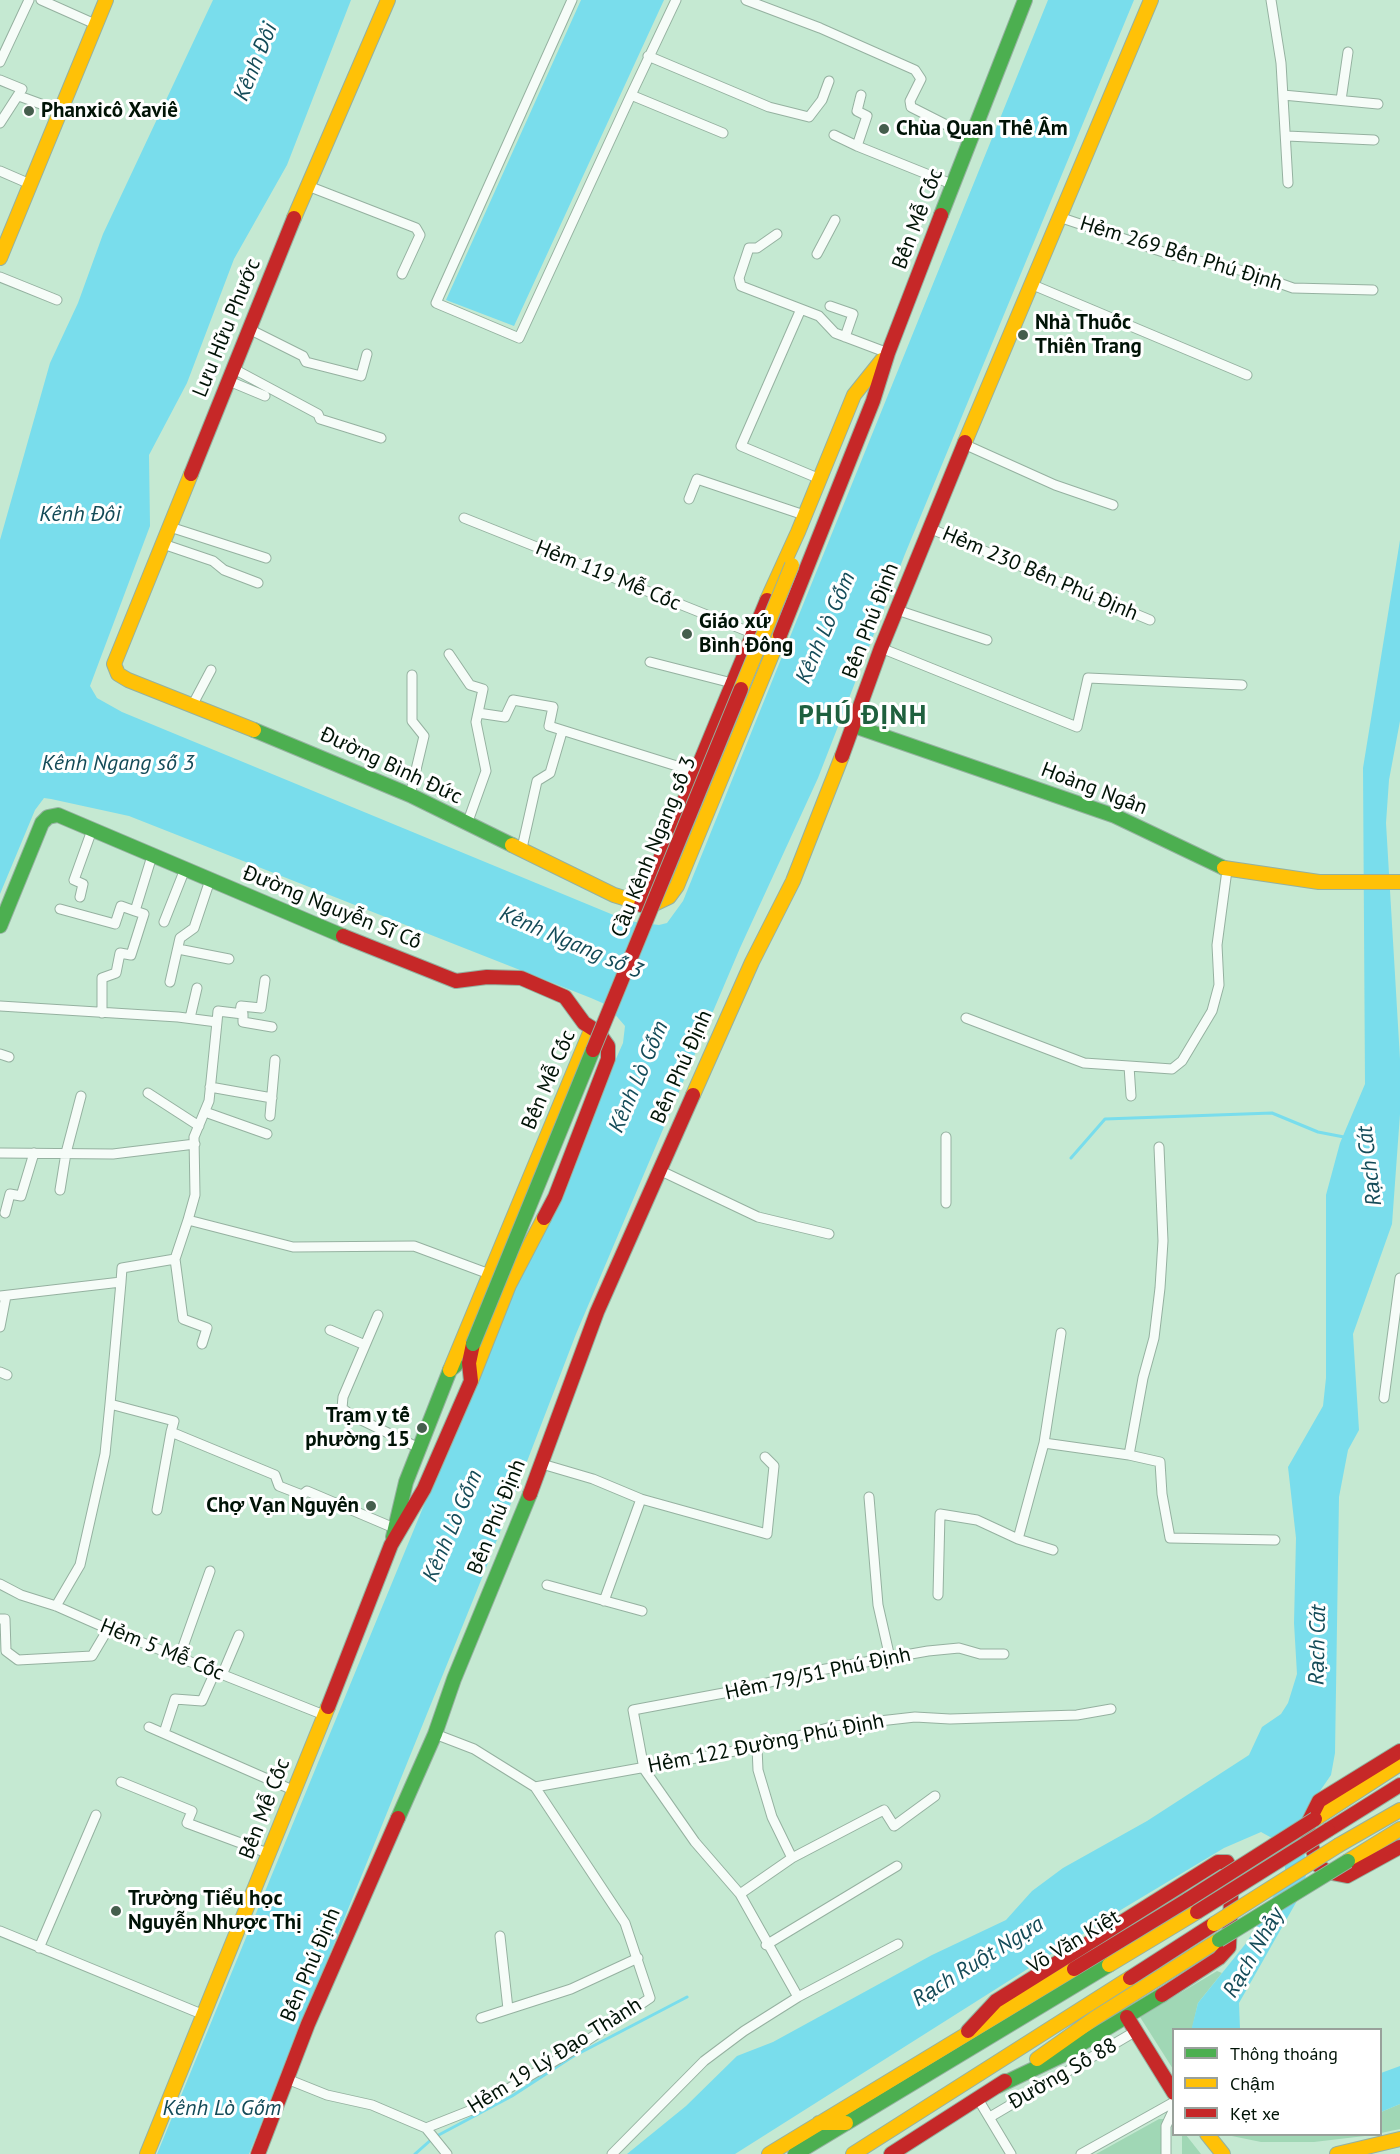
<!DOCTYPE html>
<meta charset="utf-8">
<style>
body{margin:0}
#map{position:relative;width:1400px;height:2154px;overflow:hidden;background:#c5e9d2;font-family:"PT Sans",sans-serif}
canvas{display:block}
.legend{position:absolute;left:1172px;top:2028px;width:210px;height:108px;box-sizing:border-box;background:#fff;border:2px solid #99a19b;margin:0;padding:8px 10px;list-style:none;font-size:18px;color:#001306}
.legend li{display:flex;align-items:center;gap:12px;height:30px}
.legend b{width:30px;border:2px solid #99a19b}
</style>
<div id="map">
<canvas width="1400" height="2154"></canvas>
<ul class="legend">
<li><b style="height:8px;background:#4caf50"></b>Thông thoáng</li>
<li><b style="height:8px;background:#ffc107"></b>Chậm</li>
<li><b style="height:8px;background:#c62828"></b>Kẹt xe</li>
</ul>
</div>
<script>
const g = document.querySelector('canvas').getContext('2d');
g.lineJoin = 'round';
function fillPath(path, color) { g.fillStyle = color; g.fill(path, 'evenodd'); }
const toPath = rows => new Path2D(rows.map(r => 'M' + r).join(''));
function trace(path, color, width, dash) { g.strokeStyle = color; g.lineWidth = width; g.lineCap = dash ? 'butt' : 'round'; g.setLineDash(dash || []); g.stroke(path); }
function label(font, color, halo, rows, align = 'center') {
  g.font = font + ' "PT Sans",sans-serif'; g.lineWidth = 6; g.setLineDash([]); g.textBaseline = 'middle'; g.strokeStyle = halo; g.fillStyle = color; for (const [text, x, y, turn = 0] of rows) {
    g.save(); g.translate(x, y); g.rotate((+turn || 0) * Math.PI / 180); g.textAlign = isNaN(turn) ? turn : align; if (halo) g.strokeText(text, 0, 0); g.fillText(text, 0, 0); g.restore();
  }
}
fillPath(toPath([
 [1217,1971,1222,1973,1198,2003,1192,2029,1174,2030,1173,2069,1140,2017],
 [1400,2104,1400,2129,1381,2133,1381,2112],
 [1159,2119,1164,2119,1164,2154,1096,2154],
 [1182,2135,1186,2135,1201,2154,1182,2154],
 [1227,2135,1373,2135,1314,2142,1261,2142]
]), '#a0d7b5');
fillPath(toPath([
 [213,0,351,0,287,165,234,259,187,383,149,455,150,526,90,686,97,698,122,712,628,921,659,925,667,923,683,901,1048,0,1134,0,905,554,818,778,740,948,576,1334,488,1563,249,2154,157,2154,503,1313,623,1043,625,1026,607,1005,591,998,129,816,51,799,44,798,35,810,0,894,0,540,50,363,78,303,103,234],
 [581,0,664,0,514,326,446,300],
 [1400,540,1400,721,1389,780,1386,823,1400,1059,1400,1114,1392,1224,1353,1334,1359,1430,1348,1450,1339,1497,1335,1753,1331,1775,1311,1804,1303,1826,1306,1875,1302,1892,1239,2003,1240,2029,1192,2029,1192,2027,1198,2003,1247,1942,1285,1876,1285,1851,1281,1843,1261,1832,1224,1848,1124,1908,735,2154,627,2154,686,2106,737,2056,773,2042,932,1955,1006,1920,1032,1891,1063,1868,1147,1821,1249,1755,1262,1727,1281,1714,1288,1703,1297,1674,1294,1623,1296,1538,1288,1467,1323,1406,1326,1378,1326,1195,1340,1143,1365,1084,1363,768],
 [1400,2066,1400,2104,1381,2112,1381,2073]
]), '#79ddec');
trace(toPath([
 [1071,1158,1105,1119,1272,1113,1318,1132,1344,1137],
 [415,2154,433,2138,512,2096,572,2057,687,1997]
]), '#79ddec', 3);
const street = toPath([
 [41,0,95,24],
 [572,0,436,303,519,338,631,95,723,133],
 [746,0,820,28,915,70,921,79,910,101,911,107,972,138],
 [1271,0,1281,63,1288,183],
 [648,56,769,107,809,117,822,100,829,81],
 [0,62,29,0],
 [0,80,22,89,0,123],
 [631,95,676,0],
 [861,95,857,111,867,116,857,146,954,185],
 [1283,95,1378,104],
 [19,96,60,111],
 [1341,100,1348,52],
 [834,135,857,146],
 [1287,136,1374,140],
 [0,171,30,184],
 [308,186,416,228,420,235,402,274],
 [1062,218,1172,255,1248,272,1293,288,1373,290],
 [777,234,757,248,749,248,739,278,741,286,819,316,835,333,888,353],
 [817,254,835,220],
 [0,277,57,300],
 [1033,285,1247,375],
 [830,306,853,314,845,337],
 [801,309,741,446,820,479],
 [251,330,303,356,306,362,361,376,367,354],
 [234,369,318,414,320,419,381,438],
 [229,381,265,396],
 [966,445,1055,485,1113,505],
 [689,499,697,479,804,515],
 [464,518,752,633],
 [170,527,266,558],
 [929,528,1150,620],
 [163,544,213,561,224,570,258,583],
 [897,610,987,640],
 [881,648,1077,727,1088,678,1242,685],
 [449,654,470,685,483,689,476,722,486,771,467,824],
 [650,662,732,683],
 [193,704,211,670],
 [478,713,505,717,513,700,553,707,549,726,696,772],
 [410,795,424,736,412,721,412,675],
 [522,848,537,781,550,773,562,732],
 [80,897,83,884,74,880,92,830],
 [60,909,115,924,121,906,135,911],
 [164,922,185,869],
 [178,949,229,959],
 [170,982,180,938,194,928,210,880],
 [0,1006,178,1017,217,1022,218,1011,243,1014,243,1022,272,1027],
 [102,1013,102,978,116,973,120,953,131,955,144,914,135,911,152,856],
 [240,1013,241,1006,261,1008,265,980],
 [190,1018,197,988],
 [966,1018,1084,1063,1129,1066],
 [0,1054,9,1057],
 [210,1087,272,1098],
 [148,1093,199,1126],
 [1131,1096,1129,1066,1172,1069,1182,1061,1212,1011,1219,985,1217,945,1227,870],
 [205,1112,267,1134],
 [270,1116,275,1060],
 [946,1137,946,1203],
 [1159,1147,1163,1241,1160,1288,1154,1338,1143,1378,1129,1455,1160,1462,1162,1494,1170,1538,1275,1540],
 [0,1153,113,1154,195,1144],
 [659,1170,758,1217,829,1234],
 [60,1190,66,1153,81,1096],
 [5,1213,10,1194,21,1196,34,1153],
 [188,1220,195,1195,194,1137,209,1101,217,1022],
 [121,1282,110,1404,174,1421,171,1432,275,1475,279,1486,302,1495,307,1491,394,1528],
 [0,1296,121,1282,122,1268,175,1259],
 [378,1315,343,1397,342,1408,351,1415,419,1448],
 [0,1327,6,1296],
 [330,1330,365,1345],
 [202,1344,207,1328,183,1319,175,1259,188,1220,293,1247,414,1246,492,1275],
 [0,1372,7,1375],
 [1384,1398,1400,1278],
 [1044,1443,1129,1455],
 [542,1464,593,1479,641,1499,767,1534,774,1466,765,1457],
 [869,1497,878,1605,890,1658],
 [157,1510,171,1432],
 [1018,1539,1044,1443,1061,1333],
 [0,1584,21,1595,56,1606,108,1629,324,1715],
 [547,1585,642,1611],
 [938,1595,940,1514,977,1520,1018,1539,1053,1550],
 [604,1601,641,1499],
 [56,1606,80,1565,105,1454,110,1404],
 [0,1619,5,1619,6,1651,18,1660,92,1656,108,1629],
 [179,1658,210,1571],
 [222,1675,239,1635],
 [149,1727,295,1791],
 [164,1733,175,1699,202,1701,215,1672],
 [435,1734,474,1749,535,1787,757,1747,835,1726,915,1717,950,1719,1077,1715,1111,1709],
 [757,1747,758,1770,772,1817,792,1858],
 [121,1782,192,1811,187,1823,270,1854],
 [740,1894,792,1858,876,1814,884,1810,894,1826,935,1796],
 [0,1931,204,2015],
 [500,1936,508,2009],
 [766,1945,897,1866],
 [39,1948,96,1815],
 [798,1997,740,1894,695,1842,644,1769,633,1710,729,1692,820,1670,928,1651,959,1648,980,1654,1004,1654],
 [481,2018,571,1989,638,1958],
 [287,2079,327,2095,372,2105,426,2128,447,2154],
 [978,2099,1011,2154],
 [990,2117,1136,2031],
 [426,2128,474,2109,570,2052,650,1998,625,1923,535,1787],
 [612,2154,704,2061,744,2031,798,1997,898,1944],
 [1081,2154,1174,2102],
 [1166,2154,1166,2126,1174,2109]
]);
const fast = toPath([
 [941,215,1025,0],
 [854,726,1115,816,1224,868],
 [254,730,410,795,512,845],
 [0,926,42,823,48,817,58,815,343,936],
 [393,1537,406,1482,450,1370,456,1365],
 [398,1818,435,1734,454,1679,530,1494],
 [998,2086,1061,2056,1162,1995],
 [795,2154,1109,1965]
]);
const slow = toPath([
 [294,218,388,0],
 [0,258,106,0],
 [965,442,1151,0],
 [191,474,114,664,118,674,128,680,254,730],
 [767,600,798,532,854,395,882,360],
 [512,845,614,895,650,906,669,897,677,886,780,635],
 [1224,868,1319,882,1400,882],
 [693,1095,752,962,793,881,842,756],
 [450,1370,591,1030],
 [471,1381,509,1285,544,1218],
 [1315,1819,1400,1764],
 [1339,1845,1400,1810],
 [1348,1861,1400,1829],
 [1109,1965,1197,1912],
 [1037,2059,1095,2018,1219,1940],
 [819,2123,846,2123],
 [1207,2134,1223,2154],
 [147,2154,328,1707],
 [769,2154,1074,1969],
 [853,2154,1130,1978],
 [1337,2154,1400,2139]
]);
const jam = toPath([
 [191,474,294,218],
 [780,635,873,401,888,353,941,215],
 [842,756,881,648,965,442],
 [641,905,767,600],
 [343,936,456,981,487,977,521,978,565,997,584,1023,598,1032,608,1046,608,1059,555,1197,544,1218],
 [530,1494,597,1312,693,1095],
 [328,1707,391,1545,424,1489,471,1381,469,1363,473,1344],
 [1400,1751,1319,1801,1308,1823,1308,1836,1318,1865,1327,1872,1347,1876,1400,1847],
 [1328,1830,1400,1785],
 [1074,1969,1189,1899],
 [1130,1978,1214,1924],
 [1127,2017,1174,2093],
 [968,2031,996,2001,1218,1862,1227,1862,1232,1872,1229,1947,1219,1958,1162,1995],
 [258,2154,308,2024,398,1818],
 [891,2154,1005,2081]
]);
trace(street, '#95b1a0', 11);
trace(fast, '#95b1a0', 16);
trace(slow, '#95b1a0', 16);
trace(jam, '#95b1a0', 16);
trace(street, '#f6fcf8', 9);
trace(fast, '#4caf50', 14);
trace(slow, '#ffc107', 14);
trace(jam, '#c62828', 14);
const fastBridge = toPath([
 [473,1344,593,1050],
 [1219,1940,1348,1861]
]);
const slowBridge = toPath([
 [741,689,792,565],
 [1214,1924,1339,1845]
]);
const jamBridge = toPath([
 [593,1050,741,689],
 [1189,1899,1315,1819],
 [1197,1912,1328,1830]
]);
trace(fastBridge, '#95b1a0', 16, []);
trace(slowBridge, '#95b1a0', 16, []);
trace(jamBridge, '#95b1a0', 16, []);
trace(fastBridge, '#4caf50', 14);
trace(slowBridge, '#ffc107', 14);
trace(jamBridge, '#c62828', 14);
for (const [x, y, r, color] of [
 [29,111,6,"#455e4d"],
 [884,129,6,"#455e4d"],
 [1023,335,6,"#455e4d"],
 [687,634,6,"#455e4d"],
 [422,1428,6,"#455e4d"],
 [371,1506,6,"#455e4d"],
 [116,1911,6,"#455e4d"]
]) { const dot = new Path2D(); dot.arc(x, y, r, 0, 2 * Math.PI); g.fillStyle = color; g.fill(dot); trace(dot, '#fff', 2); }
label('bold 21px', '#001306', '#fff', [
 ["Phanxicô Xaviê",41,111],
 ["Chùa Quan Thế Âm",896,129],
 ["Nhà Thuốc",1035,323],
 ["Thiên Trang",1035,347],
 ["Giáo xứ",699,622],
 ["Bình Đông",699,646],
 ["Trạm y tế",410,1416,"right"],
 ["phường 15",410,1440,"right"],
 ["Chợ Vạn Nguyên",359,1506,"right"],
 ["Trường Tiểu học",128,1899],
 ["Nguyễn Nhược Thị",128,1923]
], 'left');
label('21px', '#001306', '#fff', [
 ["Bến Mễ Cốc",918,219,-69],
 ["Hẻm 269 Bến Phú Định",1181,254,17],
 ["Lưu Hữu Phước",227,328,-68],
 ["Hẻm 230 Bến Phú Định",1040,574,23],
 ["Hẻm 119 Mễ Cốc",608,576,22],
 ["Bến Phú Định",871,621,-69],
 ["Đường Bình Đức",391,766,25],
 ["Hoàng Ngân",1094,789,21],
 ["Cầu Kênh Ngang số 3",654,847,-68],
 ["Đường Nguyễn Sĩ Cố",332,908,22],
 ["Bến Phú Định",682,1067,-66],
 ["Bến Mễ Cốc",549,1080,-67],
 ["Bến Phú Định",497,1517,-68],
 ["Hẻm 5 Mễ Cốc",162,1650,22],
 ["Hẻm 79/51 Phú Định",818,1674,-12],
 ["Hẻm 122 Đường Phú Định",766,1744,-11],
 ["Bến Mễ Cốc",265,1809,-69],
 ["Võ Văn Kiệt",1074,1942,-31],
 ["Bến Phú Định",311,1965,-67],
 ["Hẻm 19 Lý Đạo Thành",555,2056,-32],
 ["Đường Số 88",1063,2074,-30]
]);
label('italic 22px', '#144b58', '#fff', [
 ["Kênh Đôi",256,62,-68],
 ["Kênh Đôi",80,515],
 ["Kênh Lò Gốm",826,628,-67],
 ["Kênh Ngang số 3",118,764],
 ["Kênh Ngang số 3",571,943,23],
 ["Kênh Lò Gốm",639,1077,-67],
 ["Rạch Cát",1370,1166,-97],
 ["Kênh Lò Gốm",453,1526,-67],
 ["Rạch Cát",1318,1645,-89],
 ["Rạch Nhảy",1254,1953,-60],
 ["Rạch Ruột Ngựa",978,1962,-32],
 ["Kênh Lò Gốm",222,2109]
]);
g.letterSpacing = '1.5px';
label('bold 27px', '#1f603e', '#fff', [
 ["PHÚ ĐỊNH",863,716]
]);
g.letterSpacing = '0px';
</script>
